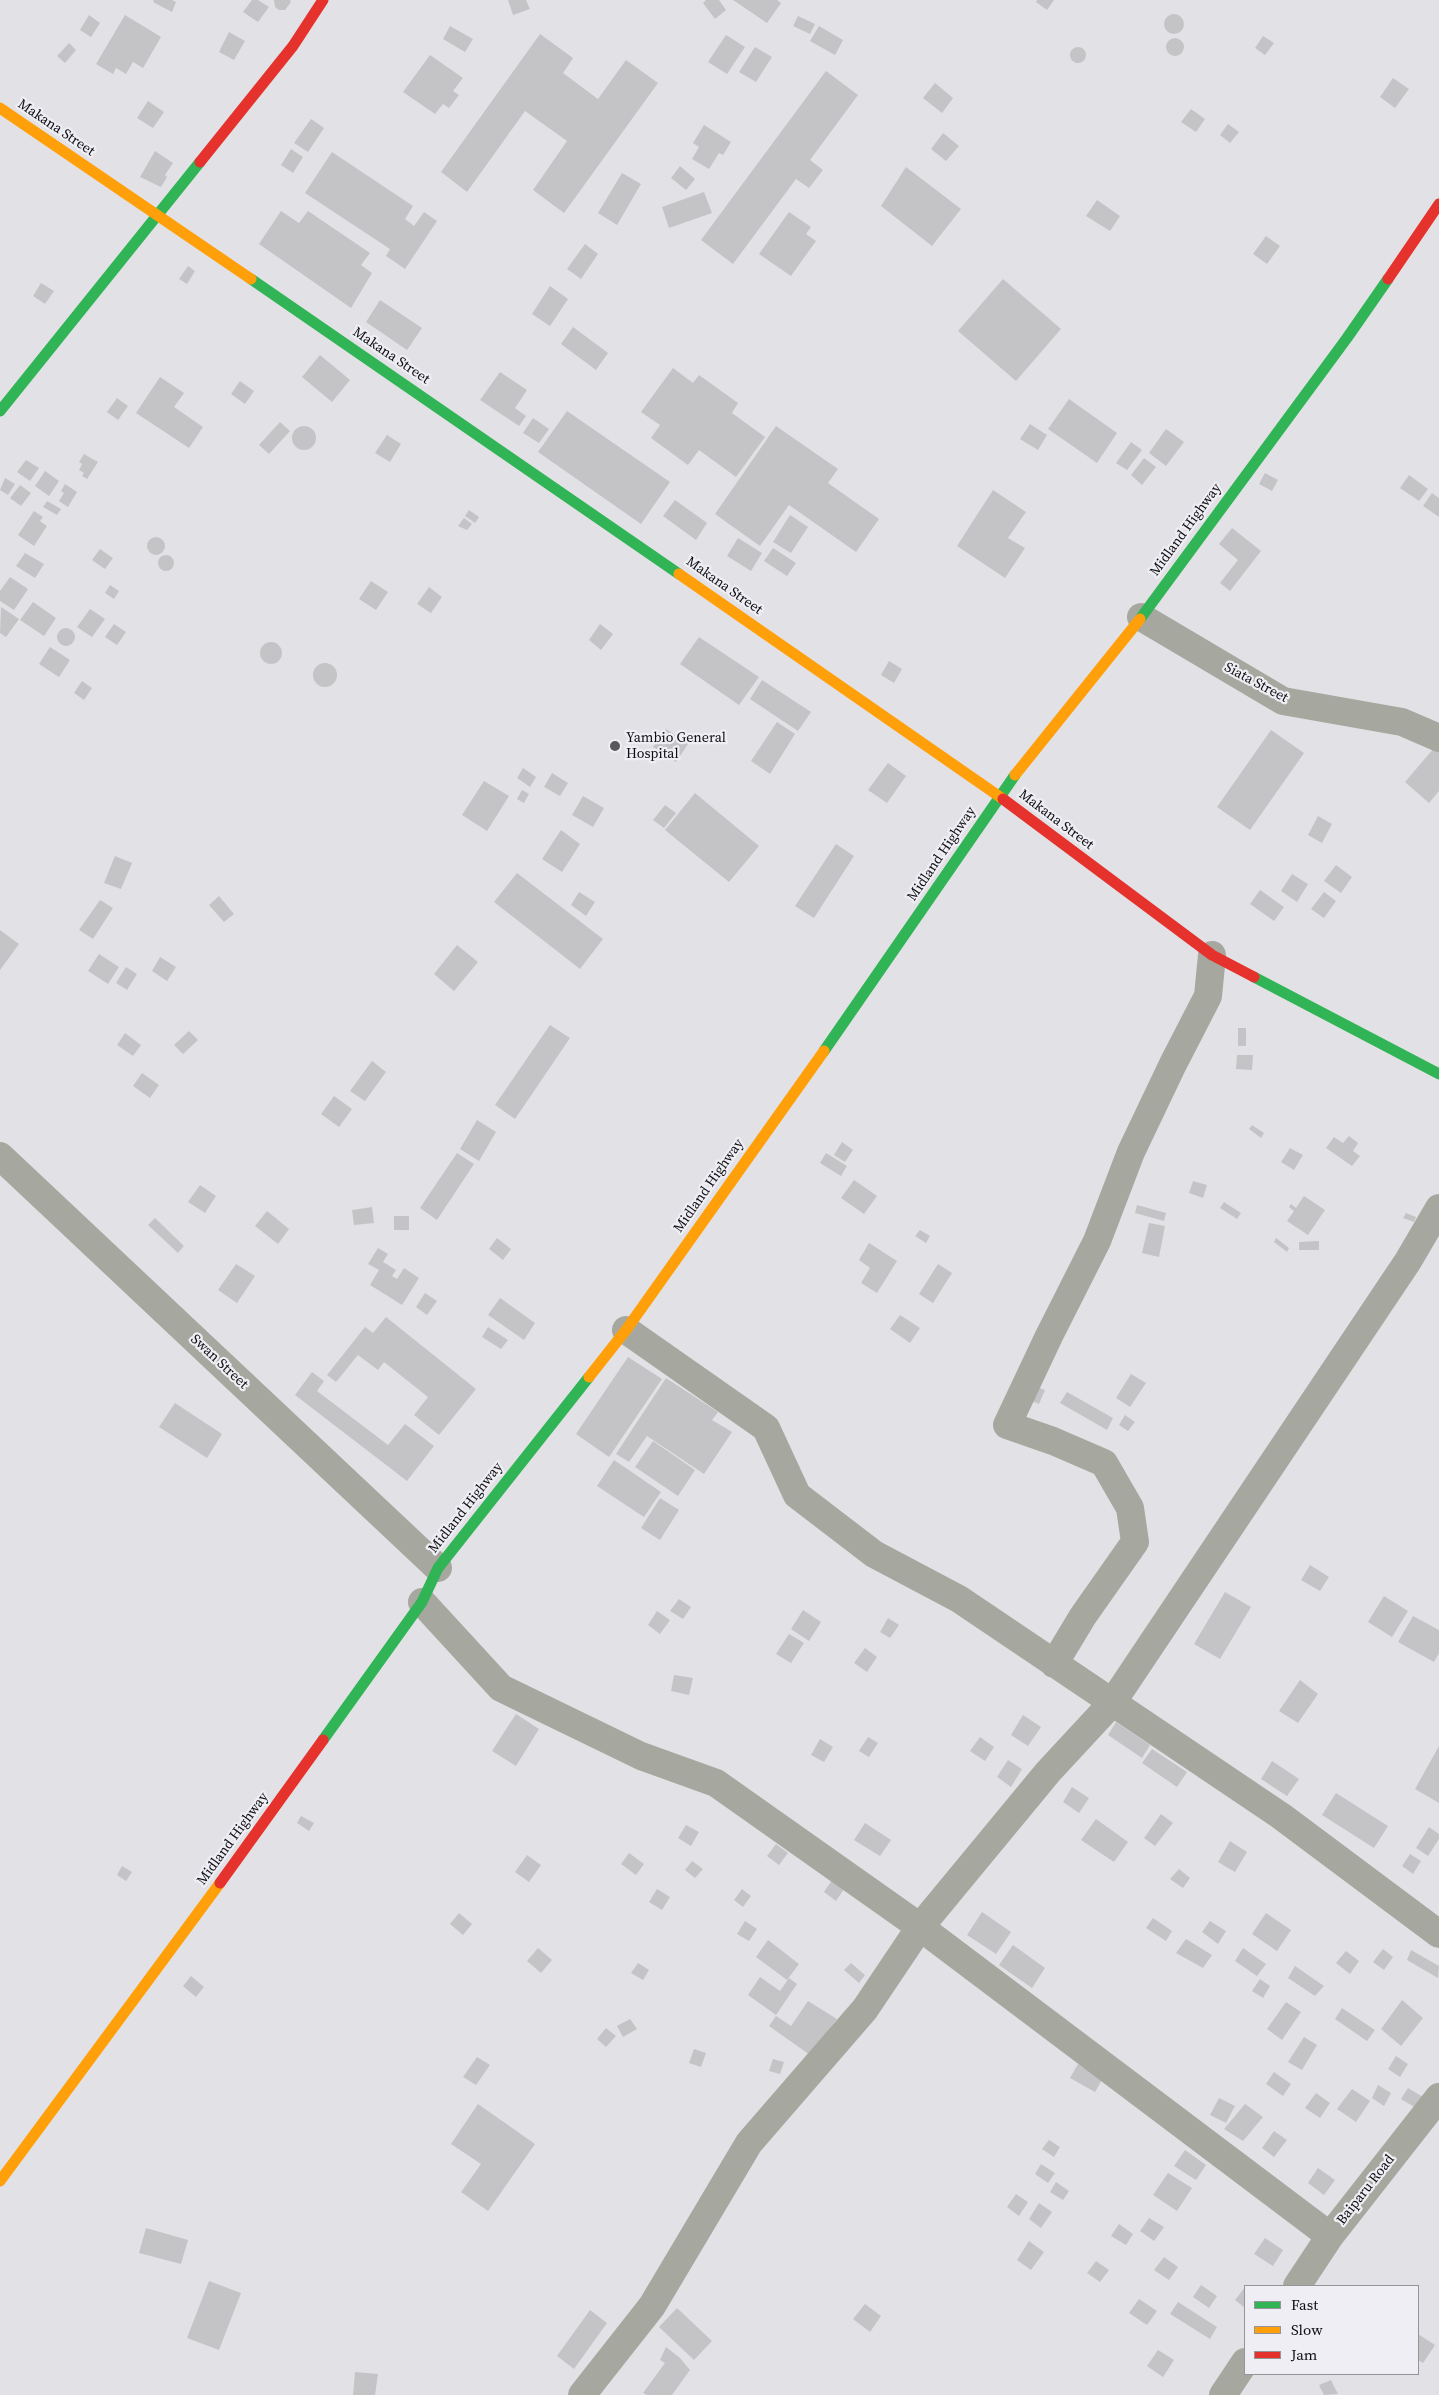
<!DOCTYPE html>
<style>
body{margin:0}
#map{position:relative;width:1439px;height:2395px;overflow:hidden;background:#e2e2e6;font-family:"Source Serif 4",serif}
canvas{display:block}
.legend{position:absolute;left:1244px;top:2285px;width:175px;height:90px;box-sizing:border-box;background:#eeeef4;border:1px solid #949499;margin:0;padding:6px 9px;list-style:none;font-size:15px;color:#0e0e10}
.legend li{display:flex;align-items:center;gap:10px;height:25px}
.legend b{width:25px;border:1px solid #949499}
</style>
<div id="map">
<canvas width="1439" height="2395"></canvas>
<ul class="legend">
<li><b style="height:6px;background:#30b455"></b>Fast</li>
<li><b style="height:6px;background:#ff9f0a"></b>Slow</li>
<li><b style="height:6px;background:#e5322d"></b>Jam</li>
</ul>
</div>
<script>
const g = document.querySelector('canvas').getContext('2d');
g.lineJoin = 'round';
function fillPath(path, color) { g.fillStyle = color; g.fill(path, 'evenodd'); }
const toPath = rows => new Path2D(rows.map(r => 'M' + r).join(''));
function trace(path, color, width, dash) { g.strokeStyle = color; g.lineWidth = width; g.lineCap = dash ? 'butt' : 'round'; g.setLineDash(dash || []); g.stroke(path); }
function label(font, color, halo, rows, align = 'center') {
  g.font = font + ' "Source Serif 4",serif'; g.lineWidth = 4.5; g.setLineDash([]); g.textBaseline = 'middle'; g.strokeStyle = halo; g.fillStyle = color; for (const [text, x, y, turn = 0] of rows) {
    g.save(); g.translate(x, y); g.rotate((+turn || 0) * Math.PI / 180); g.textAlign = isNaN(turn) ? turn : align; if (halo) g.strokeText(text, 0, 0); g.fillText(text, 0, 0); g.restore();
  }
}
fillPath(toPath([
 [154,0,172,0,176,2,172,12,153,2],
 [252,0,258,0,269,7,258,22,243,12],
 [274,0,290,0,291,2,285,10,279,10,275,7],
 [508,0,526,0,530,9,513,15],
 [706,0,719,0,726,10,715,19,703,3],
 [733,0,777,0,781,3,767,23],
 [1037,0,1054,0,1047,10,1036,2],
 '1164 24a10 10 0 1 1 20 0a10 10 0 1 1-20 0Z',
 [89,15,100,23,91,37,80,30],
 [125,15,161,37,143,68,133,62,126,74,116,68,113,74,96,64],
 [798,16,815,24,810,34,793,26],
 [450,26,473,39,465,52,443,39],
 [819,26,843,40,835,55,810,41],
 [229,32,245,41,234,60,219,52],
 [540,34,573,58,563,73,598,99,626,60,658,83,564,213,533,190,567,141,525,111,467,192,441,172],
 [726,35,745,47,727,74,708,62],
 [1263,36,1274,43,1265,55,1255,48],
 '1166 47a9 9 0 1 1 18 0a9 9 0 1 1-18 0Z',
 [69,43,76,50,65,63,57,56],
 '1070 55a8 8 0 1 1 16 0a8 8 0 1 1-16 0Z',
 [755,47,772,57,756,82,739,72],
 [430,55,463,78,453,91,459,95,449,108,443,104,435,114,403,92],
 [826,71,858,95,810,160,823,170,809,188,796,179,733,264,701,240],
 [1393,78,1409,89,1395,108,1380,97],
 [935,83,953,98,942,113,923,98],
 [148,101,164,112,153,128,137,118],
 [1191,109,1205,119,1196,132,1181,122],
 [311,119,324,128,308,152,294,143],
 [1228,124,1239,132,1230,143,1220,135],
 [704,125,731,142,723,155,719,153,709,169,692,159,699,147,693,143],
 [943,133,959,146,946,161,931,149],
 [291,149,303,157,293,173,281,165],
 [155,151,173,163,165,175,167,177,161,187,140,177],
 [332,152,413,206,405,219,414,226,424,212,437,221,405,269,386,256,390,249,305,193],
 [680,166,695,179,686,190,671,178],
 [906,167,961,209,932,246,881,206],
 [622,173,641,184,617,225,598,213],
 [704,192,712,213,669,228,662,207],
 [1097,200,1120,216,1110,231,1086,216],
 [281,211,299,223,308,211,370,253,361,265,372,273,351,308,259,244],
 [789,212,811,227,806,234,816,241,791,276,759,254],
 [1266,236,1280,246,1267,264,1253,254],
 [585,244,598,254,581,279,567,269],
 [188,266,195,271,187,284,179,279],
 [1003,279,1061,329,1016,381,958,331],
 [41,283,54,291,45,304,33,296],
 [550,286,568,299,550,326,532,314],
 [380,300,422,328,407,350,366,322],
 [573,327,608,353,596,370,561,344],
 [320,355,350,380,332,402,302,377],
 [673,368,693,383,699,375,738,403,732,413,765,437,736,477,699,450,688,465,651,438,660,425,641,412],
 [500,372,527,390,515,408,526,416,519,426,480,400],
 [160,377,184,393,174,407,203,427,189,448,136,413],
 [240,381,254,391,245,404,231,394],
 [117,398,128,406,118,420,107,412],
 [1069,399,1117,433,1097,463,1048,429],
 [567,411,670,482,641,524,538,452],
 [533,418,549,429,539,443,523,433],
 [280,422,290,431,269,454,259,445],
 [1030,424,1047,435,1038,450,1020,439],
 [776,426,838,469,828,483,879,519,856,552,789,505,760,546,715,514],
 '292 438a12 12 0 1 1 24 0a12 12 0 1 1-24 0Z',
 [1166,429,1184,442,1166,466,1149,453],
 [387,435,401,444,390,462,375,453],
 [1131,442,1142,450,1127,470,1116,463],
 [84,454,98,462,87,479,82,476,84,473,79,470,82,464,79,462],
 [1144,458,1156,467,1142,485,1131,475],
 [26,460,39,468,30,481,17,472],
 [45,471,59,481,49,496,35,486],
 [1265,473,1278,480,1272,491,1259,484],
 [1409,475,1428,489,1419,501,1400,488],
 [5,478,15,484,8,495,0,490],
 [65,484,77,492,68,507,59,501,64,493,61,491],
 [20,485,31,493,21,506,10,498],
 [993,490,1026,512,1008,538,1025,548,1005,578,957,546],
 [1432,493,1439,498,1439,517,1423,506],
 [675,500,707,523,696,540,663,516],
 [47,501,61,509,57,515,43,507],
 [469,510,479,517,475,523,465,516],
 [34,511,43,517,40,521,47,526,34,546,18,535],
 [790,515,808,527,791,553,773,542],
 [464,518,472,524,467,530,458,526],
 [1232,528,1261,551,1230,591,1220,583,1238,560,1219,544],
 '147 546a9 9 0 1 1 18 0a9 9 0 1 1-18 0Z',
 [738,538,762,553,751,571,727,556],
 [773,548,796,563,787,576,764,561],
 [100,549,113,558,105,569,92,560],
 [25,553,44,564,35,578,16,566],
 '158 563a8 8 0 1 1 16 0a8 8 0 1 1-16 0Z',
 [10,577,28,589,14,610,0,601,0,591],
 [371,581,388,592,376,610,359,599],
 [110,585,119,591,114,599,105,593],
 [429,587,442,597,431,613,417,604],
 [33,602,56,618,44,636,20,620],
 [1,607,19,619,6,637,0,633],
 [90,609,105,619,92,637,77,627],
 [114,624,126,632,117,645,105,637],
 [600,624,613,634,601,650,589,640],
 '57 637a9 9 0 1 1 18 0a9 9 0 1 1-18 0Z',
 [699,637,759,677,739,705,680,664],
 '260 653a11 11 0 1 1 22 0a11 11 0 1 1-22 0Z',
 [50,647,70,660,59,677,39,664],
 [889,661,902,669,894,683,881,675],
 '313 675a12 12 0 1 1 24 0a12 12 0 1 1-24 0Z',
 [762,680,811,712,798,731,750,699],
 [82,681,92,688,84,700,74,693],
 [777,722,795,734,770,774,751,761],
 [666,729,688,744,676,762,653,747],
 [1271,730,1304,753,1250,830,1217,807],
 [1434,748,1439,752,1439,791,1429,803,1405,782],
 [888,763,906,776,887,803,868,790],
 [523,768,536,777,530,787,517,778],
 [552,773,568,783,560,796,544,787],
 [484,781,509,796,487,831,462,815],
 [522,790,529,794,524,803,517,799],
 [695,793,759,846,729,882,665,830],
 [583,796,604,808,593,827,572,815],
 [665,805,676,813,664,828,653,820],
 [1318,816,1332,824,1322,843,1308,835],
 [561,830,580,844,562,872,542,859],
 [836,844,854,856,814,918,795,906],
 [115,856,132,863,121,889,104,883],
 [1336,865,1352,877,1341,893,1324,881],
 [517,873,603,939,580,969,494,902],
 [1292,874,1308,884,1297,902,1281,891],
 [1260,890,1284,907,1274,921,1250,904],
 [579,892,595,902,586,916,571,905],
 [1324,892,1336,901,1324,918,1311,909],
 [219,896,234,914,224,922,209,905],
 [100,900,113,908,93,939,79,930],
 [0,930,19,944,0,970],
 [457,945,478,962,454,991,434,974],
 [99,954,119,967,108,984,88,971],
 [160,957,176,967,167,981,152,971],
 [126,967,137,974,127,990,116,983],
 [550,1025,570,1038,515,1119,495,1105],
 [1238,1028,1246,1028,1246,1046,1238,1046],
 [189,1031,198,1040,183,1054,174,1045],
 [125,1033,141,1045,133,1056,117,1045],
 [1237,1055,1253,1055,1252,1070,1236,1069],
 [372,1061,386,1072,365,1101,350,1091],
 [142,1073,159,1085,150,1098,133,1086],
 [334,1096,352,1109,339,1127,321,1114],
 [477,1120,496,1132,479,1161,460,1149],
 [1252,1125,1264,1133,1261,1138,1249,1129],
 [1349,1136,1358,1143,1353,1151,1360,1156,1352,1166,1326,1148,1334,1137,1343,1143],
 [842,1142,853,1150,845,1162,834,1155],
 [1290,1148,1303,1155,1294,1170,1281,1162],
 [457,1153,474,1164,437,1220,420,1208],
 [826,1153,847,1166,841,1176,820,1163],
 [854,1180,877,1196,864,1214,841,1198],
 [1193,1181,1207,1185,1203,1198,1189,1193],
 [200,1185,216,1196,205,1213,188,1202],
 [1304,1196,1325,1210,1308,1235,1287,1221,1294,1211,1289,1207,1291,1204,1296,1208],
 [1224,1202,1241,1213,1237,1219,1220,1208],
 [1137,1205,1166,1213,1164,1221,1135,1213],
 [372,1207,374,1223,354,1225,352,1210],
 [267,1211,289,1229,278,1244,255,1226],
 [1406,1213,1416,1217,1414,1222,1403,1218],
 [394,1216,409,1216,409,1230,394,1230],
 [155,1218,184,1246,178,1253,148,1225],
 [1149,1223,1165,1226,1159,1257,1142,1253],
 [920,1230,930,1236,926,1243,915,1236],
 [497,1238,511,1249,503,1260,489,1249],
 [1276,1238,1289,1248,1287,1252,1274,1242],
 [1319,1241,1319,1250,1299,1250,1299,1242],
 [869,1243,897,1261,877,1293,861,1283,870,1268,859,1260],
 [378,1248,388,1254,383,1262,396,1270,392,1276,397,1279,404,1268,419,1278,402,1305,370,1285,379,1270,368,1264],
 [236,1264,255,1276,237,1303,218,1290],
 [938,1264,952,1273,933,1303,919,1294],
 [425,1293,437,1301,427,1315,416,1307],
 [500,1298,535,1323,524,1340,488,1315],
 [900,1315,920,1328,910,1343,890,1329],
 [386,1317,476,1389,439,1435,414,1415,428,1397,384,1362,378,1370,358,1355,336,1382,327,1375,365,1327,373,1333],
 [488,1327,508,1340,501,1349,482,1337],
 [628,1357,662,1379,609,1457,576,1434],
 [312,1372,324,1381,317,1391,388,1445,405,1424,434,1446,407,1481,295,1395],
 [1131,1374,1146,1383,1130,1407,1116,1398],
 [666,1378,718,1412,712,1420,732,1432,704,1474,647,1436,629,1462,616,1454],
 [1034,1386,1045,1390,1039,1404,1029,1400],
 [1067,1392,1113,1418,1107,1430,1060,1403],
 [175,1403,222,1434,207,1458,159,1427],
 [1125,1415,1135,1422,1128,1431,1119,1425],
 [653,1441,695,1470,678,1496,635,1467],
 [614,1460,661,1492,644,1517,597,1486],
 [660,1498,679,1510,660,1540,641,1528],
 [1310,1565,1329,1577,1320,1591,1301,1580],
 [1225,1592,1251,1607,1220,1659,1194,1644],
 [1384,1596,1408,1611,1392,1637,1368,1622],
 [679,1599,691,1607,683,1619,670,1611],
 [803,1610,821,1622,809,1641,791,1629],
 [657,1611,670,1620,660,1634,648,1625],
 [1413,1616,1439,1630,1439,1653,1434,1662,1398,1642],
 [888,1618,899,1625,890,1638,880,1632],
 [789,1634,804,1643,791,1663,776,1654],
 [865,1648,877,1657,867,1672,854,1663],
 [674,1675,693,1678,689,1695,671,1691],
 [1300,1680,1318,1694,1298,1723,1279,1711],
 [516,1714,539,1729,516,1766,492,1751],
 [1023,1715,1041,1727,1028,1746,1011,1735],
 [1116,1722,1150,1745,1142,1758,1108,1735],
 [868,1737,878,1743,869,1757,859,1751],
 [980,1737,994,1747,985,1761,970,1751],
 [820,1739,833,1747,824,1762,811,1755],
 [1439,1746,1439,1803,1415,1789],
 [1152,1749,1187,1772,1177,1787,1142,1763],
 [1008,1760,1022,1769,1011,1787,997,1777],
 [1272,1761,1299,1779,1287,1796,1261,1779],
 [1072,1787,1089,1798,1079,1813,1063,1802],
 [1336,1793,1388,1826,1374,1848,1322,1815],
 [1161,1814,1173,1823,1155,1846,1144,1838],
 [301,1816,314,1823,309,1831,297,1823],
 [1096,1819,1128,1842,1114,1862,1081,1840],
 [865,1823,891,1840,880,1856,854,1840],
 [686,1825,699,1832,691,1846,678,1838],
 [1429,1827,1439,1834,1439,1839,1428,1856,1416,1848],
 [1230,1841,1247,1852,1235,1872,1218,1862],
 [776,1844,788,1853,779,1865,767,1856],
 [629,1853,644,1864,636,1875,621,1864],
 [1410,1854,1421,1861,1413,1874,1402,1866],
 [527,1855,541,1865,529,1882,515,1872],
 [692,1861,703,1869,695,1878,685,1870],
 [122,1866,132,1872,126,1881,117,1875],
 [1179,1869,1190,1878,1183,1888,1170,1879],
 [834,1877,846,1886,836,1901,824,1892],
 [657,1889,670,1897,662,1910,649,1902],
 [742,1889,751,1896,743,1907,734,1900],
 [982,1912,1011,1932,996,1954,967,1935],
 [459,1913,472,1924,463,1935,450,1924],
 [1266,1913,1291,1930,1277,1951,1252,1934],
 [1153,1918,1172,1931,1166,1941,1146,1928],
 [745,1921,757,1929,749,1941,737,1934],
 [1210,1921,1226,1931,1218,1944,1202,1932],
 [1186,1939,1212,1955,1203,1968,1176,1953],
 [768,1940,799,1964,787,1980,756,1957],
 [1013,1945,1045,1968,1032,1988,999,1965],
 [538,1948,552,1960,541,1973,527,1961],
 [1243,1948,1266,1964,1257,1976,1235,1961],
 [1383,1949,1393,1957,1384,1970,1373,1962],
 [1411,1950,1439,1966,1438,1978,1407,1960],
 [1346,1951,1359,1961,1350,1974,1336,1963],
 [638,1963,649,1970,643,1980,631,1973],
 [851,1963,865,1975,859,1983,844,1970],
 [1295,1966,1324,1986,1315,1996,1288,1978],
 [191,1976,204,1987,196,1997,183,1986],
 [760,1977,780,1991,789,1978,797,1984,776,2015,748,1995],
 [1260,1979,1270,1986,1263,1998,1252,1991],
 [1402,2000,1423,2018,1401,2046,1381,2029],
 [808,2001,837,2019,810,2055,769,2026,776,2016,791,2026],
 [1286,2002,1301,2012,1282,2040,1267,2029],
 [1342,2008,1375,2030,1367,2041,1335,2019],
 [630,2019,637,2029,623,2037,617,2026],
 [606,2028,616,2036,606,2047,597,2039],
 [1304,2037,1317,2045,1302,2070,1288,2062],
 [694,2049,706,2053,701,2067,689,2063],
 [1396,2056,1408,2064,1400,2077,1388,2069],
 [477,2057,490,2065,476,2085,463,2077],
 [773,2059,784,2062,780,2074,769,2071],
 [1078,2064,1103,2078,1095,2092,1070,2078],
 [1274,2072,1291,2084,1283,2096,1266,2084],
 [1378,2085,1391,2093,1384,2106,1372,2098],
 [1408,2088,1423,2097,1416,2108,1401,2099],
 [1352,2089,1370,2101,1356,2122,1337,2109],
 [1316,2093,1330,2103,1320,2118,1305,2108],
 [1219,2098,1235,2106,1226,2123,1210,2115],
 [478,2104,535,2144,488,2211,461,2192,481,2164,451,2144],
 [1245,2104,1263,2117,1243,2141,1224,2129],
 [1274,2131,1287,2140,1274,2157,1262,2148],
 [1049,2140,1060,2147,1054,2157,1042,2149],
 [1185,2150,1206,2165,1196,2180,1174,2166],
 [1041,2164,1055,2173,1048,2183,1035,2174],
 [1318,2168,1335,2180,1324,2195,1308,2183],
 [1168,2173,1192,2188,1177,2211,1153,2195],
 [1056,2182,1069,2191,1063,2200,1050,2192],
 [1016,2194,1028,2202,1019,2216,1007,2207],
 [1039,2203,1052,2212,1041,2228,1029,2219],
 [1149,2218,1164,2227,1154,2241,1140,2231],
 [1119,2224,1133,2234,1126,2245,1111,2236],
 [146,2228,188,2240,181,2264,139,2253],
 [1265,2238,1283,2250,1273,2266,1254,2254],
 [1029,2241,1044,2252,1031,2270,1017,2260],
 [1164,2257,1178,2267,1169,2280,1154,2270],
 [1096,2261,1109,2270,1100,2282,1087,2273],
 [209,2281,241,2293,219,2350,187,2338],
 [1201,2285,1217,2296,1209,2308,1193,2297],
 [1245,2287,1245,2308,1235,2300],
 [1139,2299,1157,2311,1147,2325,1129,2313],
 [1178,2302,1217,2327,1210,2339,1170,2314],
 [865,2304,881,2316,870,2332,853,2319],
 [677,2308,712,2341,694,2360,659,2327],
 [590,2310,607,2323,574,2369,557,2356],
 [1418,2334,1435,2345,1423,2363,1418,2360],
 [666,2347,680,2358,690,2370,672,2395,647,2395,643,2393,665,2363,660,2360],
 [1158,2350,1174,2360,1163,2377,1147,2366],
 [355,2372,378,2374,375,2395,353,2395],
 [1331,2380,1338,2394,1324,2395,1319,2385]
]), '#c4c4c7');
trace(toPath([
 [1141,617,1283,701,1402,722,1439,738],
 [0,1156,438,1568],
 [626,1330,766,1428,797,1495,874,1554,959,1599,1281,1816,1439,1934],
 [422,1602,501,1688,641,1756,716,1783,920,1927,1330,2236],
 [1054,1664,1083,1616,1135,1542,1130,1508,1104,1463,1053,1441,1007,1425,1049,1336,1097,1241,1131,1152,1173,1064,1208,996,1212,955],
 [1297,2286,1330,2236,1439,2097],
 [582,2395,652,2306,749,2143,865,2009,920,1927,1048,1772,1112,1703,1408,1261,1439,1208],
 [1223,2395,1245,2362]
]), '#a6a79f', 28);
trace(toPath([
 [251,279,679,574],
 [0,411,200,162],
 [1140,619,1347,338,1388,279],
 [1254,977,1439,1074],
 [824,1051,1015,775],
 [323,1740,422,1602,438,1568,589,1377]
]), '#30b455', 11);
trace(toPath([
 [0,108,251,279],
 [679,574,1003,799],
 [1015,775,1140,619],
 [589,1377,626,1330,824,1051],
 [0,2181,220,1883]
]), '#ff9f0a', 11);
trace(toPath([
 [200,162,293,46,323,0],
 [1388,279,1439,204],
 [1003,799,1212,955,1254,977],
 [220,1883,323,1740]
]), '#e5322d', 11);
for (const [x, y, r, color] of [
 [615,746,6,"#58585b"]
]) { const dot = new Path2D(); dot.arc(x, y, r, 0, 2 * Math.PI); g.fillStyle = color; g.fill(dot); trace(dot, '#eeeef4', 2); }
label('14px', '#0e0e10', '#eeeef4', [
 ["Makana Street",56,128,34],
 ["Makana Street",391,356,34],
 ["Midland Highway",1186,530,-54],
 ["Makana Street",724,586,35],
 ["Siata Street",1256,683,28],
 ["Makana Street",1056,820,37],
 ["Midland Highway",942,854,-56],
 ["Midland Highway",709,1186,-55],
 ["Swan Street",219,1362,43],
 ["Midland Highway",466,1508,-52],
 ["Midland Highway",233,1839,-54],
 ["Baiparu Road",1366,2190,-52]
]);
label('14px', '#0e0e10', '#eeeef4', [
 ["Yambio General",626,738],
 ["Hospital",626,754]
], 'left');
</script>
